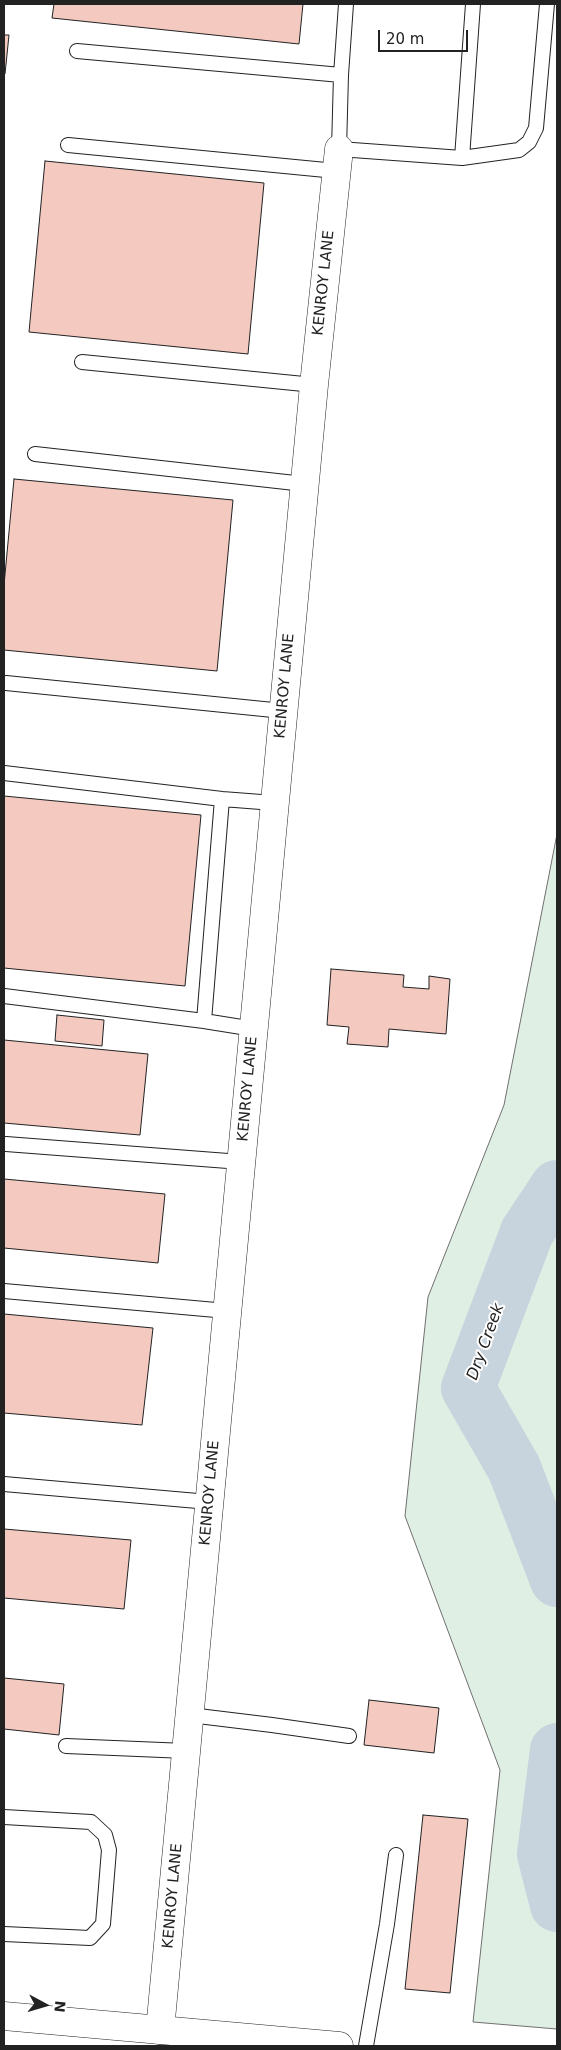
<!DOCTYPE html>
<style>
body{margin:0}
#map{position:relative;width:561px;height:2050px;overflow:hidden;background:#fff;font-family:"DejaVu Sans",sans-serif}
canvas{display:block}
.frame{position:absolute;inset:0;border:5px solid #222;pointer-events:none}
.north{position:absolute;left:20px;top:1980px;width:50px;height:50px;-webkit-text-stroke:4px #fff;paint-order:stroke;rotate:96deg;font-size:14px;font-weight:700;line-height:20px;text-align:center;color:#222}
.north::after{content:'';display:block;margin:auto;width:18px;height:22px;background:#222;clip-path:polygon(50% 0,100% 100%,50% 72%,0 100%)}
.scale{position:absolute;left:378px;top:30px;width:90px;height:22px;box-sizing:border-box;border:2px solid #222;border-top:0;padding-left:6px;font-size:15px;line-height:18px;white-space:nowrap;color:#222;-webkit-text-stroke:4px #fff;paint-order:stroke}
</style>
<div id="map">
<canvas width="561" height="2050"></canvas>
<div class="frame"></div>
<div class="north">N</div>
<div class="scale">20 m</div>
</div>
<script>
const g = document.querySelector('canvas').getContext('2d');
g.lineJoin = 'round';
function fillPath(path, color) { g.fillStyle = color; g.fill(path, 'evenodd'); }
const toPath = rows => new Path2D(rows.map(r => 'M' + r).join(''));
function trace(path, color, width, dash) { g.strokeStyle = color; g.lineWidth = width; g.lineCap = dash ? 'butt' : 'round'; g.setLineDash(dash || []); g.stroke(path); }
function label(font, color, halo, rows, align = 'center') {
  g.font = font + ' "DejaVu Sans",sans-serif'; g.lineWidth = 4; g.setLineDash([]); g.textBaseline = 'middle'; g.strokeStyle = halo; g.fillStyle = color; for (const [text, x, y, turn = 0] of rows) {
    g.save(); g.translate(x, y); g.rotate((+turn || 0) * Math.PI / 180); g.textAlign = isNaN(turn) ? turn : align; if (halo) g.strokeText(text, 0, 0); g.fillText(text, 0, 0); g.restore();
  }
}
const green = toPath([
 [557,834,557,2029,473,2022,500,1770,405,1516,428,1297,504,1105,557,834]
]);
fillPath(green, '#e0efe3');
trace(green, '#6f6f6f', 1);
trace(toPath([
 [557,1187,527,1232,468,1388,514,1468,557,1580],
 [557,1750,544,1854,557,1905]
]), '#c7d3dd', 54);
const building = toPath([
 [54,4,303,4,299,44,52,18,54,4],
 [4,35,9,35,5,74,4,74,4,35],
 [45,161,264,183,248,354,29,332,45,161],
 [14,479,233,500,217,671,4,650,4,585,14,479],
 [4,796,201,815,185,986,4,968,4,796],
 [331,969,404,975,403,987,429,989,429,976,450,979,446,1034,389,1029,388,1047,347,1044,349,1027,327,1025,331,969],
 [57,1015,104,1020,102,1046,55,1041,57,1015],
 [4,1040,148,1054,140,1135,4,1123,4,1040],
 [4,1179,165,1194,158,1263,4,1248,4,1179],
 [4,1314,153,1328,142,1425,4,1413,4,1314],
 [4,1529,131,1540,124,1609,4,1598,4,1529],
 [4,1678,64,1684,59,1735,4,1729,4,1678],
 [369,1700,439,1708,434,1753,364,1745,369,1700],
 [423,1815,468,1819,450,1993,405,1989,423,1815]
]);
fillPath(building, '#f3c9c0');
trace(building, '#222', 1);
const service = toPath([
 [346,4,341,75,339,149,462,158,519,150,529,142,536,128,547,4],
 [77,51,341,75],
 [68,145,336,171],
 [462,158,473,4],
 [82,362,314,385],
 [35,454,304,484],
 [6,683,283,711],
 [4,773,222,799],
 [4,996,204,1021,254,1029],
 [204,1021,222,799,274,803],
 [6,1144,241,1162],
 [4,1291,227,1311],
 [4,1484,209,1502],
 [190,1715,272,1725,349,1736],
 [66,1746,186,1751],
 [4,1817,91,1822,105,1835,109,1850,103,1924,90,1938,4,1934],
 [366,2046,387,1924,396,1855]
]);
const minor = toPath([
 [160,2030,314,385,339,149]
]);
const secondary = toPath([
 [4,2016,339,2046]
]);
trace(service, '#222', 16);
trace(minor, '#222', 29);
trace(secondary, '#222', 29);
trace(service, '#fff', 14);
trace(minor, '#fff', 28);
trace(secondary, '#fff', 28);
label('15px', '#222', '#fff', [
 ["KENROY LANE",324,283,-84],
 ["KENROY LANE",285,686,-85],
 ["KENROY LANE",248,1089,-85],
 ["KENROY LANE",210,1493,-85],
 ["KENROY LANE",173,1896,-85]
]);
label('italic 16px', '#222', '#fff', [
 ["Dry Creek",486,1342,-70]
]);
</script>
